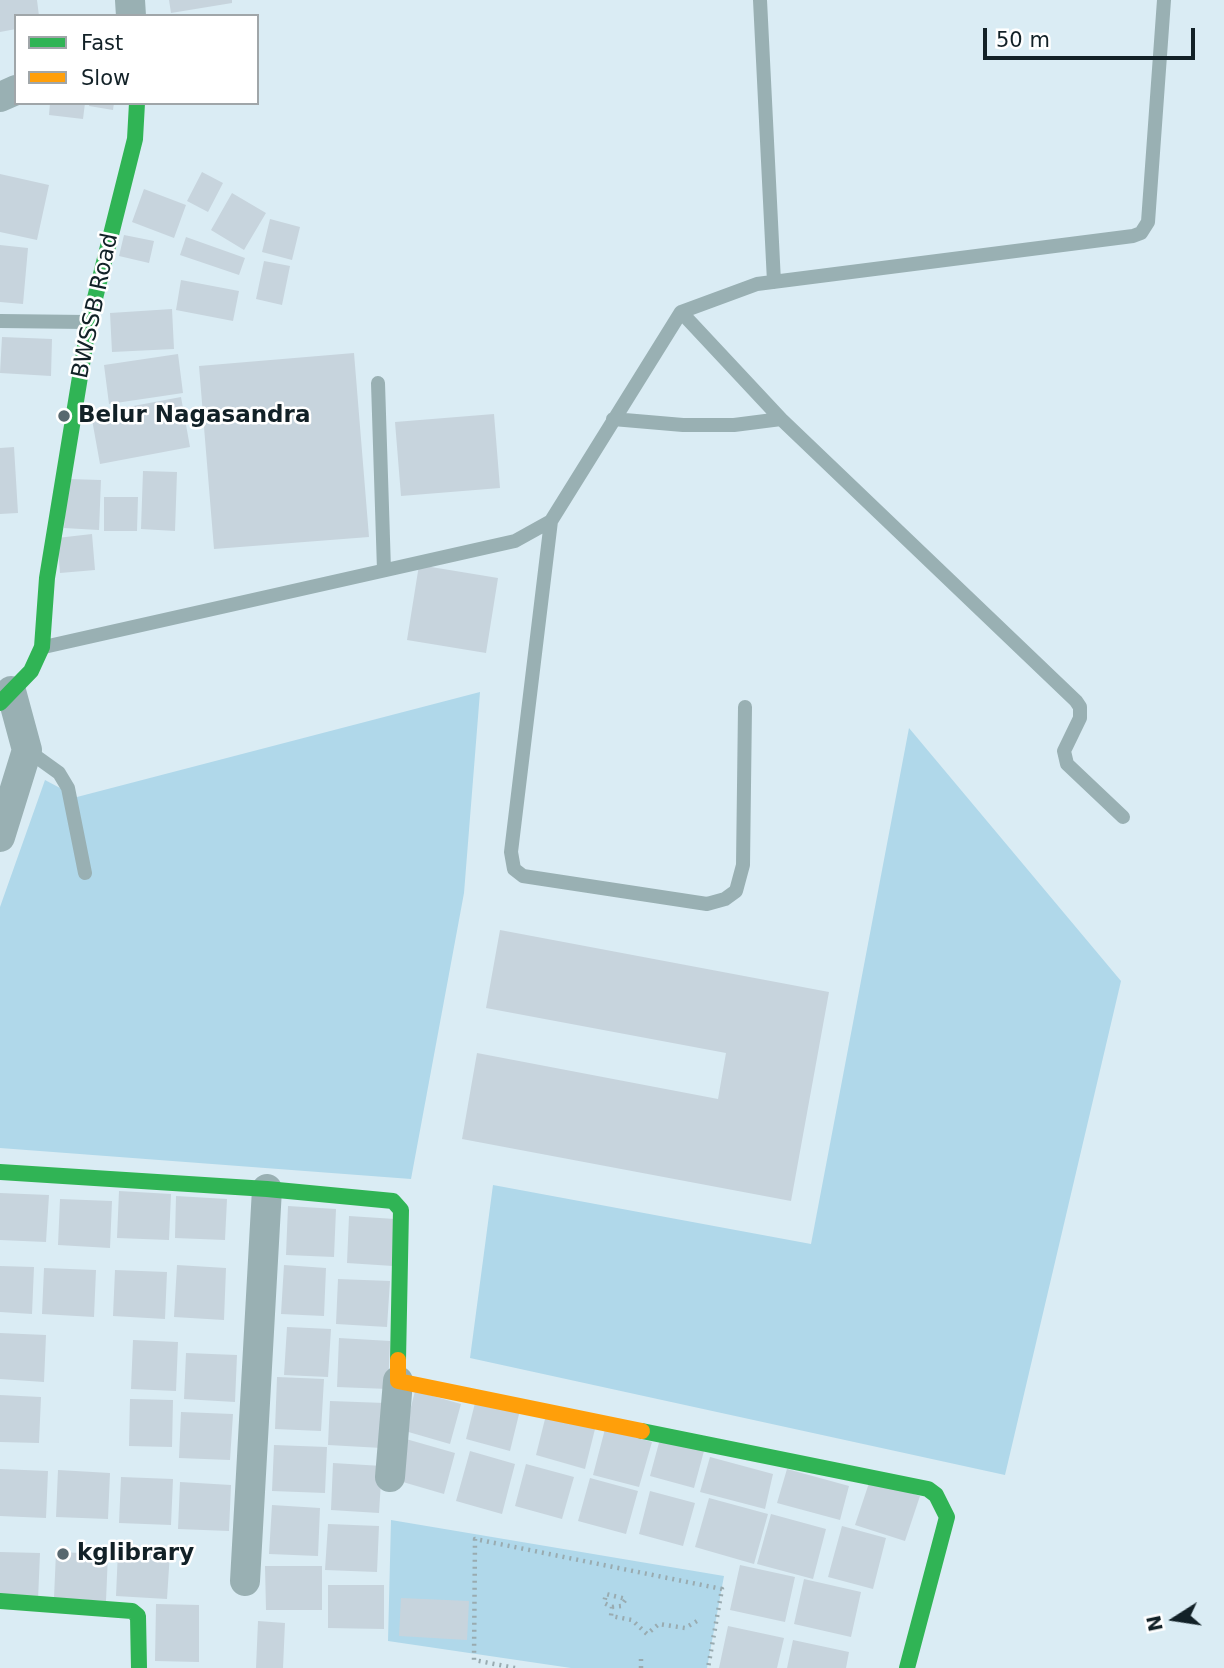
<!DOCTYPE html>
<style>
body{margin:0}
#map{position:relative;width:1224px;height:1668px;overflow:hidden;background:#daecf4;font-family:"DejaVu Sans",sans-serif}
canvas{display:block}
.legend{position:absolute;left:14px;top:14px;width:245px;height:91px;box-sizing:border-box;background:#fff;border:2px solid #a0a6a9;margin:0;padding:9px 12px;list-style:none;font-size:21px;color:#122127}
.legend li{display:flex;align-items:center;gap:14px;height:35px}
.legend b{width:35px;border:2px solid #a0a6a9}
.north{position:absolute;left:1140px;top:1584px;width:70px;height:70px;-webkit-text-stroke:5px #fff;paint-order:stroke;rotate:258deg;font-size:19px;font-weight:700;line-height:28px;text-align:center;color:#122127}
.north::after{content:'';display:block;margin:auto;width:24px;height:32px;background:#122127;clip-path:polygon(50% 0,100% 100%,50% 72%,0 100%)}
.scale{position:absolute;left:983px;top:28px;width:212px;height:32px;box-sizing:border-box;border:4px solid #122127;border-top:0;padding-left:9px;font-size:21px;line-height:24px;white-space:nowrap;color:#122127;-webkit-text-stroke:5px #fff;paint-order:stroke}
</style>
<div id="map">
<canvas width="1224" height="1668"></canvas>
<ul class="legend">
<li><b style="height:9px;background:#30b455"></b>Fast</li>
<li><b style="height:9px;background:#ff9f0a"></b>Slow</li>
</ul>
<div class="north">N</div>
<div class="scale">50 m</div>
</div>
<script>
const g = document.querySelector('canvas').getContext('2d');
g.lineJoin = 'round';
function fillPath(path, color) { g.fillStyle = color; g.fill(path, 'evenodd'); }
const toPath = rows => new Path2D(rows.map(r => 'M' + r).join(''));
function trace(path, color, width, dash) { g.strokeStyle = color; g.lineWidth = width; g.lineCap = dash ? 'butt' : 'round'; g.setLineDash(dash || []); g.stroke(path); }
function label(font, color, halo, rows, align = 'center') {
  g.font = font + ' "DejaVu Sans",sans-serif'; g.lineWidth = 5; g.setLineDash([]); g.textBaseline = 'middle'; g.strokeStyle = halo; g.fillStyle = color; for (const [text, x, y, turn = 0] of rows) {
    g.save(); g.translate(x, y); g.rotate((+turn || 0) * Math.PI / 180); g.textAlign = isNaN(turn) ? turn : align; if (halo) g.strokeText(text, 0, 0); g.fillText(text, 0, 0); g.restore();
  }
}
fillPath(toPath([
 [480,692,464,893,411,1179,0,1148,0,907,45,780,77,797],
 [909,728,1121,981,1005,1475,470,1358,493,1185,811,1244],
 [391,1520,724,1576,707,1668,571,1668,388,1641]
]), '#b0d8ea');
fillPath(toPath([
 [0,0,37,0,39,16,16,16,16,29,0,32],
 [169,0,232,0,232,3,171,13],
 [50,103,85,103,83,119,49,115],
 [90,103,114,103,113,110,89,106],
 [202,172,223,183,208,212,187,201],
 [0,174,49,185,37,240,0,232],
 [144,189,186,205,174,238,132,222],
 [232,193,266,213,244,250,211,230],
 [270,219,300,227,292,260,262,252],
 [124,235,154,241,149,263,119,256],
 [186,237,245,258,239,275,180,255],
 [0,245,28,248,23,304,0,302],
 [264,261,290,266,282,305,256,299],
 [181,280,239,291,233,321,176,310],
 [172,309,174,349,112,352,110,313],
 [2,337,52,339,51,376,0,373],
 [354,353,369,537,214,549,199,366],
 [178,354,183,393,109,404,104,365],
 [181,397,190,447,100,464,91,414],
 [494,414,500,488,401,496,395,422],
 [14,447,18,513,0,514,0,448],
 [143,471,177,472,175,531,141,529],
 [68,479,101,480,99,530,64,528],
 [104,497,138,497,137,531,104,531],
 [92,534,95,570,60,573,57,538],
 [419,565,498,578,486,653,407,640],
 [500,930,829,992,791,1201,462,1139,477,1053,718,1099,726,1053,486,1008],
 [119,1191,171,1194,169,1240,117,1238],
 [0,1193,49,1195,46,1242,0,1240],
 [176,1196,227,1199,225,1240,175,1238],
 [60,1199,112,1201,110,1248,58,1245],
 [288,1206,336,1209,334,1257,286,1255],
 [349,1216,395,1219,393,1266,347,1263],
 [177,1265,226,1268,224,1320,174,1317],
 [284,1265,326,1268,324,1316,281,1314],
 [0,1266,34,1267,32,1314,0,1312],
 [44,1268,96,1270,94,1317,42,1314],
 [115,1270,167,1272,165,1319,113,1316],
 [338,1279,390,1281,387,1327,336,1324],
 [287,1327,331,1329,328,1377,284,1375],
 [0,1333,46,1335,44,1382,0,1379],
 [339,1338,390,1341,388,1389,337,1387],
 [133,1340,178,1342,176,1391,131,1389],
 [186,1353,237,1355,235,1402,184,1399],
 [277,1377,324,1379,321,1431,275,1429],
 [415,1391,461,1404,450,1444,405,1431],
 [0,1395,41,1397,39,1443,0,1442],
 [130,1399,173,1400,172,1447,129,1446],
 [476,1399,520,1410,510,1451,466,1439],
 [330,1401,385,1403,382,1448,328,1445],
 [181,1412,233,1414,230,1460,179,1458],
 [546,1415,595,1429,585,1469,536,1455],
 [605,1429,652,1442,639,1487,593,1475],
 [406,1439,455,1453,444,1494,396,1480],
 [660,1439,704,1451,694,1488,650,1476],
 [274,1445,327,1447,325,1493,272,1491],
 [470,1451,515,1464,502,1514,456,1501],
 [710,1457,773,1474,765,1509,700,1492],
 [333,1463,382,1466,379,1513,331,1510],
 [526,1464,574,1477,562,1519,515,1506],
 [0,1469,48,1471,46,1518,0,1516],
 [787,1469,849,1486,840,1520,777,1503],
 [58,1470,110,1473,108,1519,56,1517],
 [121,1477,173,1479,171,1525,119,1523],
 [590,1478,638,1491,626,1534,578,1521],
 [870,1480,920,1496,905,1541,855,1525],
 [180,1482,231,1485,229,1531,178,1529],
 [650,1491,695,1503,683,1546,639,1534],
 [709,1498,768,1514,754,1564,695,1547],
 [272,1505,320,1508,318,1556,269,1554],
 [771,1514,826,1529,813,1579,757,1564],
 [328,1524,379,1526,377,1572,325,1570],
 [842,1526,886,1538,873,1589,828,1577],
 [118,1550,170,1552,167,1599,116,1596],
 [0,1552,40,1553,38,1600,0,1598],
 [56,1552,108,1554,106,1601,54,1598],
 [740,1565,795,1577,785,1622,730,1610],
 [265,1566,322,1566,322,1610,266,1610],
 [804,1579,861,1592,851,1637,794,1624],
 [328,1585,384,1585,384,1629,328,1628],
 [401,1598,469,1601,467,1640,399,1636],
 [156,1604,199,1605,199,1662,155,1661],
 [258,1621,285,1623,283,1668,256,1668],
 [728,1626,784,1638,777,1668,719,1668],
 [793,1640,849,1652,846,1668,787,1668]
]), '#c7d4dd');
trace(toPath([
 [612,1607,621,1606,626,1599,606,1594,604,1603,612,1607,611,1616,632,1620,647,1634,659,1624,685,1628,697,1621],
 [515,1668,474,1660,475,1539,722,1589,708,1668],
 [641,1668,641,1659]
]), '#99abb0', 4.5, [2, 5]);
trace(toPath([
 [760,0,774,282],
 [681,312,781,419,1076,701,1080,707,1080,718,1064,751,1067,764,1123,817],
 [0,321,86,322],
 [378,383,384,570],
 [613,419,683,425,734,425,781,419],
 [551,521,511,852,514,869,523,876,707,904,725,899,736,891,743,865,745,707],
 [44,647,515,541,551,521,681,312,757,284,1133,236,1141,233,1148,222,1164,0],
 [27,750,59,773,68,788,85,873]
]), '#99b0b3', 14);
trace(toPath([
 [130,0,131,16],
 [0,97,16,90],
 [0,837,27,750,11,691],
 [390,1477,398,1381],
 [245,1581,267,1189]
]), '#99b0b3', 30);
trace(toPath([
 [0,703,31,671,42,647,47,578,89,322,135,139,137,103],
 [0,1172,267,1189,393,1201,401,1210,398,1360],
 [642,1431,928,1489,936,1495,947,1517,907,1668],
 [0,1601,132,1611,138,1616,139,1668]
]), '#30b455', 16);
trace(toPath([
 [398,1360,398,1381,642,1431]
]), '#ff9f0a', 16);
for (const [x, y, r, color] of [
 [64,416,7,"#58686f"],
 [63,1554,7,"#58686f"]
]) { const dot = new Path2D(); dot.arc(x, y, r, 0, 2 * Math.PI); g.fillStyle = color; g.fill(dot); trace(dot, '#fff', 2.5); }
label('23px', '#122127', '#fff', [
 ["BWSSB Road",96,306,-78]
]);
label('bold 23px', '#122127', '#fff', [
 ["Belur Nagasandra",78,416],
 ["kglibrary",77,1554]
], 'left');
</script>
